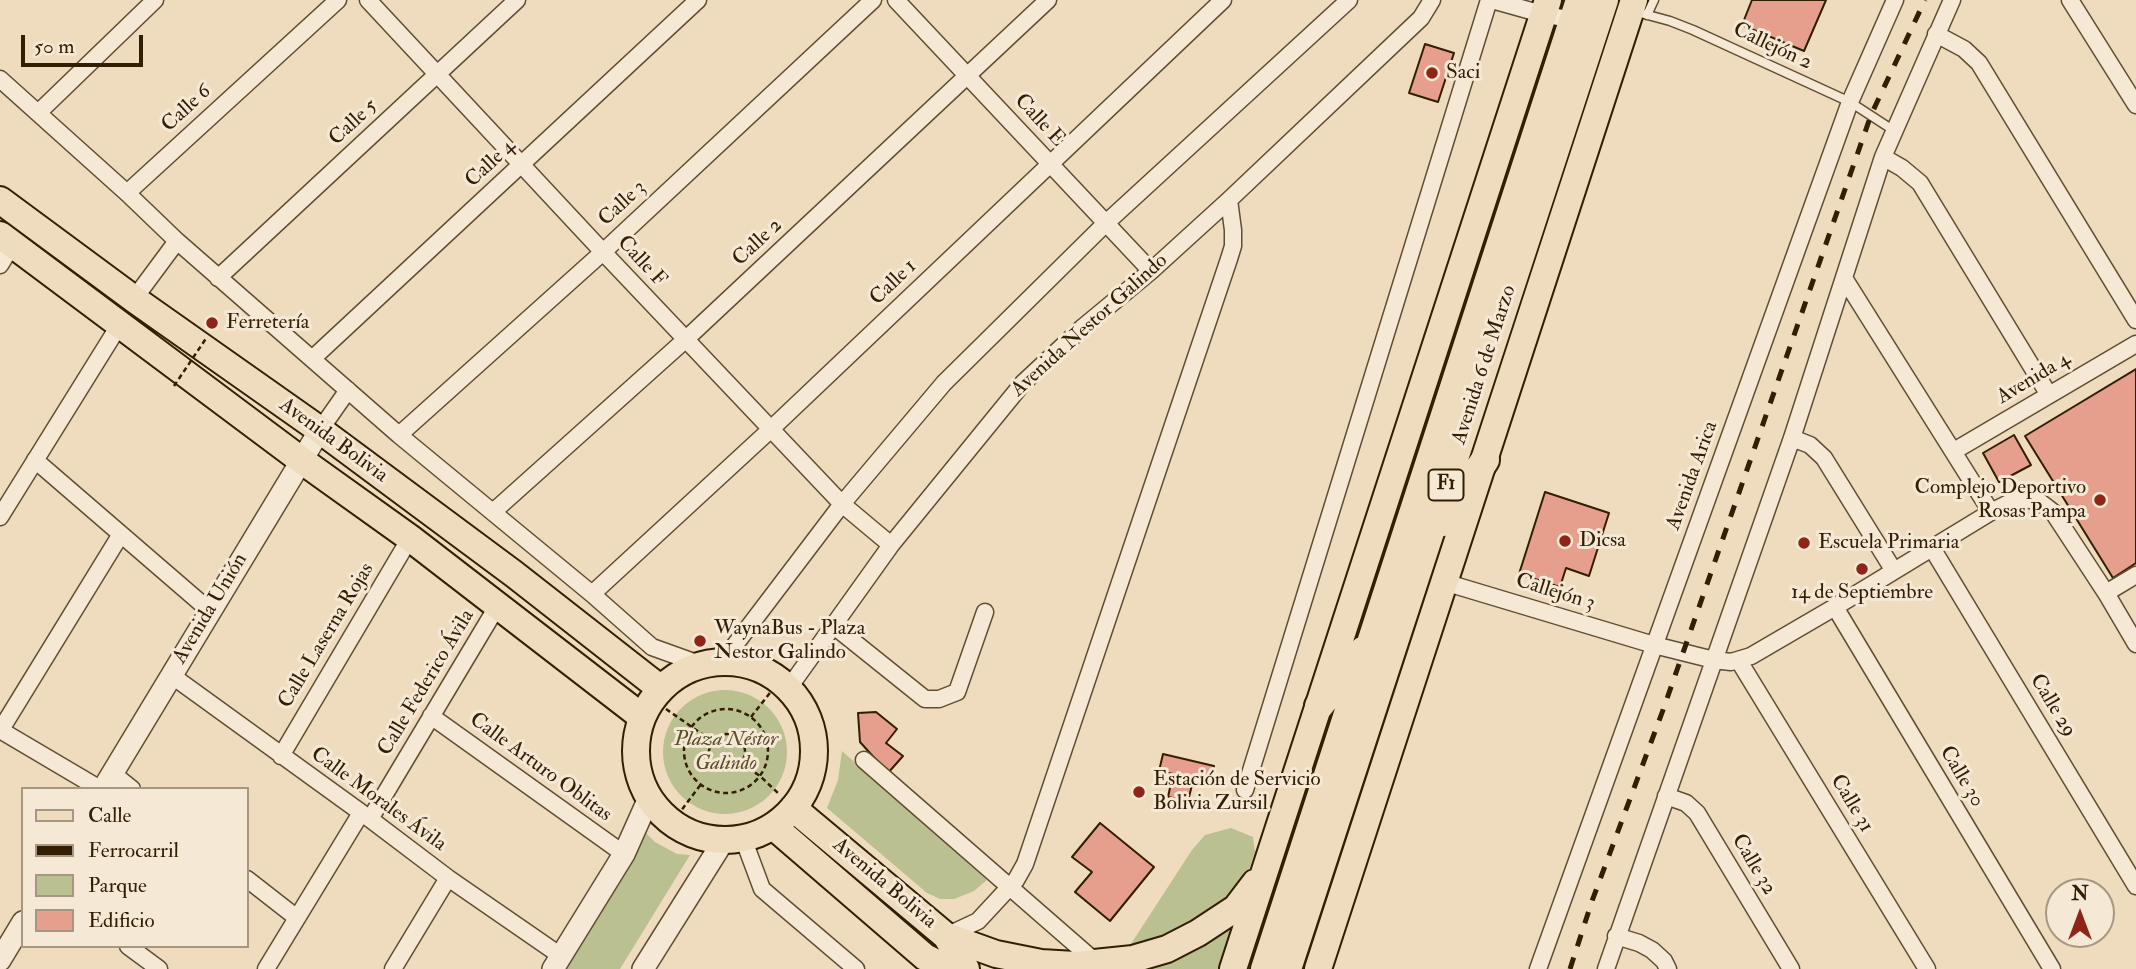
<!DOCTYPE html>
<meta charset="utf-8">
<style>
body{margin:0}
#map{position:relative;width:2136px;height:969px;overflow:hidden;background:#efdcbe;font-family:"IM FELL Double Pica",serif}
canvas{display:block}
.legend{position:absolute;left:21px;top:787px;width:228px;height:161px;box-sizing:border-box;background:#f5e8d5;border:2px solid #a79781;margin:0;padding:9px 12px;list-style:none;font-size:21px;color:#311e03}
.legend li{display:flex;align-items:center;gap:14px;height:35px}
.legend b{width:35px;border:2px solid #a79781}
.north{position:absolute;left:2045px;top:878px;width:70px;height:70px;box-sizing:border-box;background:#f5e8d5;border:2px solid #a79781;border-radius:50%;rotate:0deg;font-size:19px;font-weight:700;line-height:28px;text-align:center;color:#311e03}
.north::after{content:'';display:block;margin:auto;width:24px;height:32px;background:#8f2418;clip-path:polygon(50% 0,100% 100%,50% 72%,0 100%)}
.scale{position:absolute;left:21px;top:35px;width:122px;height:32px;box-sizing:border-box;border:4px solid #311e03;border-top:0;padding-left:9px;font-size:21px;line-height:24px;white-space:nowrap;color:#311e03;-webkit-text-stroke:5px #f5e8d5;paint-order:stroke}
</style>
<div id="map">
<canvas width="2136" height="969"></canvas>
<ul class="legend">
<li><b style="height:9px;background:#efdcbe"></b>Calle</li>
<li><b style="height:9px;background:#311e03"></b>Ferrocarril</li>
<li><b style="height:19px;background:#bbc090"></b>Parque</li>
<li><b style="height:19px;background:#e69f8d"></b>Edificio</li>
</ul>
<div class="north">N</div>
<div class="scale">50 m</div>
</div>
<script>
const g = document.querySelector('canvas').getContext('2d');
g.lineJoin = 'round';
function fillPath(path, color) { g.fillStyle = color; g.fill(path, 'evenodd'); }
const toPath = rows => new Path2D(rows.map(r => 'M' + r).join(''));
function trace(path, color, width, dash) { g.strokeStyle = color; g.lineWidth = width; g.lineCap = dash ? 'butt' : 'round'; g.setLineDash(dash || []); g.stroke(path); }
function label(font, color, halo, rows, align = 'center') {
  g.font = font + ' "IM FELL Double Pica",serif'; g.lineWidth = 6; g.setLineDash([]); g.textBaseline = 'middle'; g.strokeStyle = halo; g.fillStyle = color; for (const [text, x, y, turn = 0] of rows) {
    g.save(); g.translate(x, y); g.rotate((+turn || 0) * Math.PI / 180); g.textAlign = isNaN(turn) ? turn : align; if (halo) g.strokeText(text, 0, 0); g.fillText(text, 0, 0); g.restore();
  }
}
fillPath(toPath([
 '663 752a62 62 0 1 1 124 0a62 62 0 1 1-124 0Z',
 [842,751,987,880,974,891,954,899,940,899,927,893,827,808,838,780],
 [1231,828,1253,837,1255,852,1247,875,1236,890,1207,913,1164,936,1127,950,1192,850,1205,835],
 [643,830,655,842,677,854,690,855,620,969,558,969],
 [1240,915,1220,969,1139,969]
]), '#bbc090');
const building = toPath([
 [1752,0,1826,0,1804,51,1742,25,1752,0],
 [1425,44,1454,53,1438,102,1409,93,1425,44],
 [2136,369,2136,563,2113,578,2025,436,2136,369],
 [2014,435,2031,465,1999,482,1983,453,2014,435],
 [1545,492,1609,513,1589,576,1566,568,1560,587,1519,574,1545,492],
 [876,712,897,729,886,743,903,756,888,773,860,742,858,713,876,712],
 [1163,754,1214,766,1209,785,1193,781,1188,801,1168,797,1173,774,1159,771,1163,754],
 [1100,823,1154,867,1110,921,1075,892,1092,872,1072,857,1100,823]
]);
fillPath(building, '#e69f8d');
trace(building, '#311e03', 2);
const service = toPath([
 [1633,11,1670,21,1693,30,1850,102,1893,130],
 [1647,15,1654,0]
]);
const minor = toPath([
 [368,0,603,252,842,504,891,545],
 [896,0,1151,271],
 [1492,0,1542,14,1573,20,1578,19],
 [2070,0,2136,105],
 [1936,34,1964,49,1979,63,2136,320],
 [0,79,127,193,177,241,312,359,399,435,592,594,652,647,702,665],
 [38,113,155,0],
 [1883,157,1902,168,1920,183,2049,395],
 [127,193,338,0],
 [0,265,13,244],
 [218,278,517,0],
 [1844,278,1991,512],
 [134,299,177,241],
 [312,359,698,0],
 [320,430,348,390],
 [399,435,603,252,873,0],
 [1792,438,1810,445,1824,458,1894,571],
 [1954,451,2136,344],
 [35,460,210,611],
 [493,512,685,340,1048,0],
 [0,517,120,324],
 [1932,548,2136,886],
 [1444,582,1654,645,1714,660,1731,662,1751,656,1835,607,1991,512,2013,501,2024,499,2040,502,2053,512,2106,593,2136,644],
 [2106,593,2136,575],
 [592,594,770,430,1223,0],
 [1835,607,2052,969],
 [834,626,925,699,939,699,957,692,985,612],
 [1739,661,1927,969],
 [722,662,842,504,944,383,1106,223,1349,0],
 [171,675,370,819,448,878,561,956],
 [788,689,891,545,1023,383,1082,328,1151,271,1229,200,1421,18,1432,0],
 [431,716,624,854],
 [0,730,100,789],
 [0,731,121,534],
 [281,756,410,538],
 [864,760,1098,964],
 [112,773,132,789],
 [1245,790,1489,0],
 [1666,796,1686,803,1697,813,1791,969],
 [370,819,498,605],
 [743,838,762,889,856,969],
 [247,879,297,918],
 [946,936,978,921,1016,880,1025,864,1229,259,1233,246,1233,230,1229,200],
 [1616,936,1639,943,1652,950,1664,961,1668,969],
 [128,946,159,969],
 [266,969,361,813],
 [393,969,448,878],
 [1538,969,1850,102,1895,0],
 [1606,969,1792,438,1883,157,1952,0]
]);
const tertiary = toPath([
 [103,789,320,430],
 [0,960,23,922],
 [553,969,624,854,649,798],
 [643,969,724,840]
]);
const primary = toPath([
 [0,200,134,299,320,430,514,574,661,689],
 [0,235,301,460,410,538,642,717],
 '636 751a89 89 0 1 1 178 0a89 89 0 1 1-178 0Z',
 [793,808,946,936,966,969],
 [773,826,925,957,948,969],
 [946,936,996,954,1041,963,1075,965,1133,959,1167,949,1198,933,1236,908,1255,883],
 [1233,969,1548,0],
 [1318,969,1634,0]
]);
const trunk = toPath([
 [1443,522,1485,460],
 [1319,706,1363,651],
 [1265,969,1580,0],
 [1287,969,1604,0]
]);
trace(service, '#604e32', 11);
trace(minor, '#604e32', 19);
trace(tertiary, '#604e32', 24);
trace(primary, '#311e03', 30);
trace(trunk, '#311e03', 32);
trace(toPath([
 [666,709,712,741],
 '684 751a42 42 0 1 1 84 0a42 42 0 1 1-84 0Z',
 [751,717,773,689],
 '709 752a18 18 0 1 1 36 0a18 18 0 1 1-36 0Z',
 [741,763,760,776,779,794],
 [672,823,701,784]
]), '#311e03', 2.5, [5, 3.5]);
trace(service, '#f5e8d5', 8);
trace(minor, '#f5e8d5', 16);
trace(tertiary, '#f5e8d5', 21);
trace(primary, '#efdcbe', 26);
trace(trunk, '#efdcbe', 28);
trace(toPath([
 [1570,969,1592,901,1663,710,1871,115,1925,0]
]), '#311e03', 5, [12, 12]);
trace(toPath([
 [174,386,207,337]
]), '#311e03', 2.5, [5, 3.5]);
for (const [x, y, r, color] of [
 [1432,73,7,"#8f2418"],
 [212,323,7,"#8f2418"],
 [2100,500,7,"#8f2418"],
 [1565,541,7,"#8f2418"],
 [1804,543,7,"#8f2418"],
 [1862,569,7,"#8f2418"],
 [700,641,7,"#8f2418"],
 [1139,792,7,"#8f2418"]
]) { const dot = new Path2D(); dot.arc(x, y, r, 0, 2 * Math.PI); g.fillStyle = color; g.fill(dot); trace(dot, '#f5e8d5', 2.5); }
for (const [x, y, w] of [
 [1446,485,35]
]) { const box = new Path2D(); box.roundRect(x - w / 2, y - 15.5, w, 31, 5); g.fillStyle = '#f5e8d5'; g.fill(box); trace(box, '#311e03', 2); }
label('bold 19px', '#311e03', null, [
 ["F1",1446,485]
]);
label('21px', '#311e03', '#f5e8d5', [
 ["Callejón 2",1772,47,25],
 ["Calle 6",187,109,-43],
 ["Calle E",1039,121,47],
 ["Calle 5",354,123,-43],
 ["Calle 4",491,164,-43],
 ["Calle 3",623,204,-43],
 ["Calle 2",758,243,-43],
 ["Calle F",641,262,47],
 ["Calle 1",894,283,-44],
 ["Avenida Nestor Galindo",1090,326,-42],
 ["Avenida 6 de Marzo",1485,365,-72],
 ["Avenida 4",2034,379,-31],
 ["Avenida Bolivia",333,441,36],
 ["Avenida Arica",1693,476,-70],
 ["Callejón 3",1555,593,17],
 ["Avenida Unión",211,609,-59],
 ["Calle Laserna Rojas",327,636,-59],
 ["Calle Federico Ávila",427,683,-59],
 ["Calle 29",2052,706,59],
 ["Calle Arturo Oblitas",540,768,36],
 ["Calle 30",1961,777,59],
 ["Calle Morales Ávila",378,800,36],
 ["Calle 31",1851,804,59],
 ["Calle 32",1753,865,59],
 ["Avenida Bolivia",884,884,40]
]);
label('21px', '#311e03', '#f5e8d5', [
 ["Saci",1446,73],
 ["Ferretería",226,323],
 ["Complejo Deportivo",2086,488,"right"],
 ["Rosas Pampa",2086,512,"right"],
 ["Dicsa",1579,541],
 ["Escuela Primaria",1818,543],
 ["14 de Septiembre",1862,593,"center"],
 ["WaynaBus - Plaza",714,629],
 ["Nestor Galindo",714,653],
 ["Estación de Servicio",1153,780],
 ["Bolivia Zursil",1153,804]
], 'left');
label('italic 21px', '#5a4f2d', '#f5e8d5', [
 ["Plaza Néstor",726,740],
 ["Galindo",726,764]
]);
</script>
